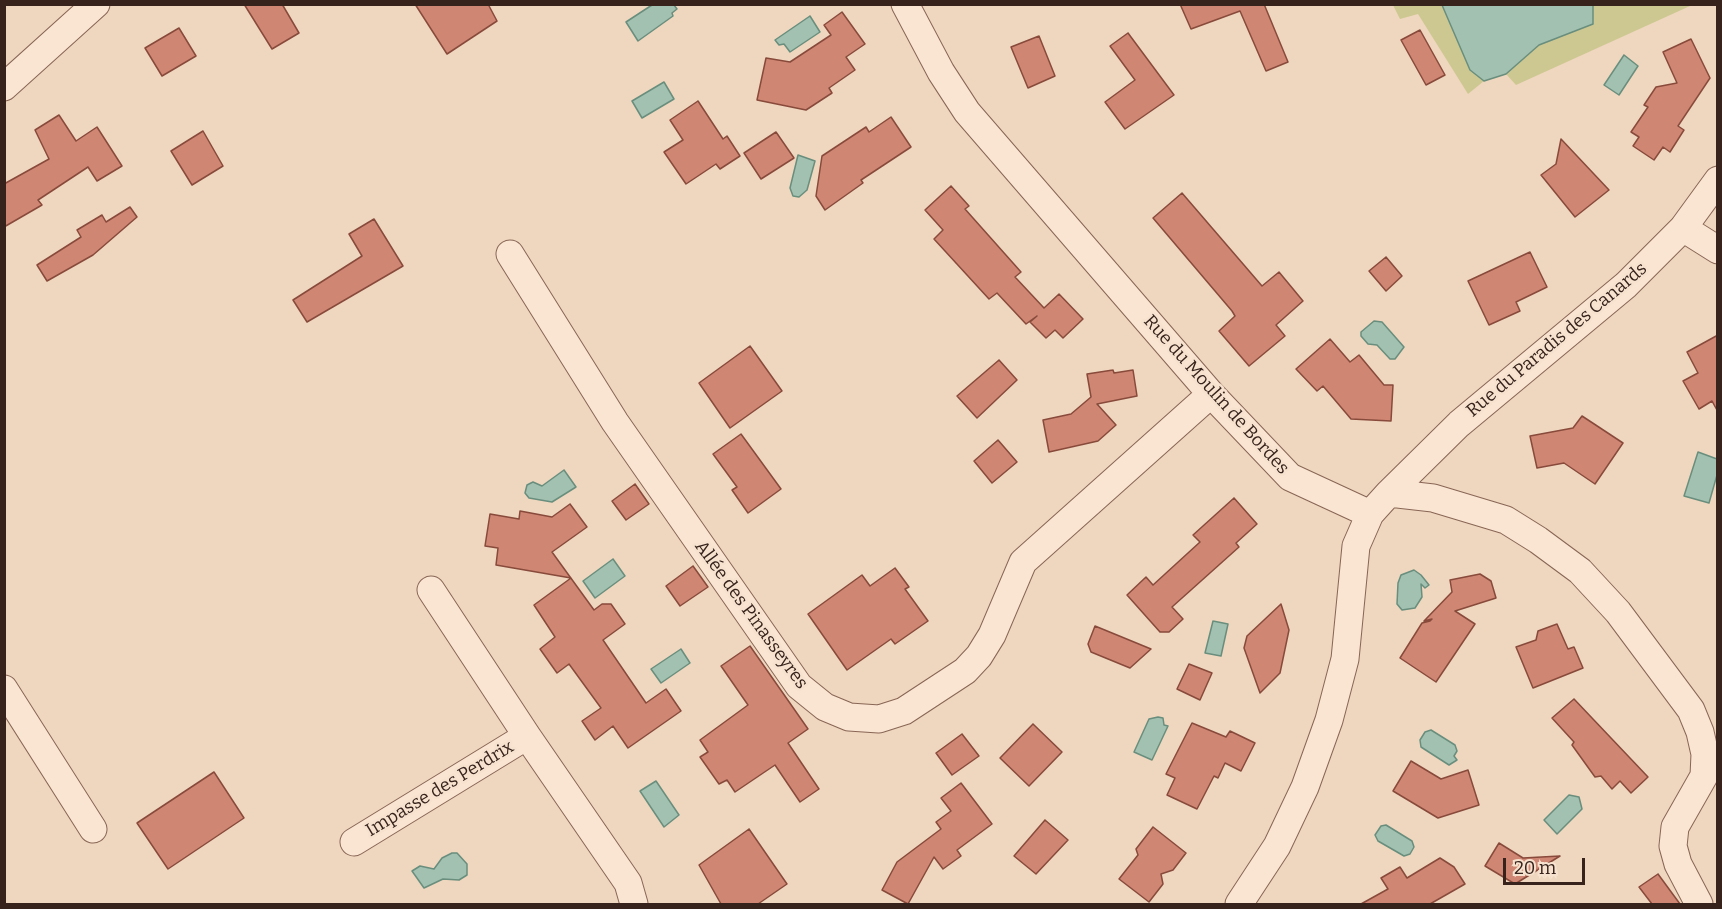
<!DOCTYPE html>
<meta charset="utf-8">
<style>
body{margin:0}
#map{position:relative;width:1722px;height:909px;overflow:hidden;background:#efd6be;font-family:Bitter,serif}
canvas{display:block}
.frame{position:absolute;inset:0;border:6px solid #37231c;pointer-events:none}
.scale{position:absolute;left:1503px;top:858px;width:82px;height:27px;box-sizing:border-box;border:3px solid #37231c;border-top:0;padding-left:8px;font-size:18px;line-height:21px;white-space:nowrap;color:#37231c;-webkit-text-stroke:4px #f6e2ce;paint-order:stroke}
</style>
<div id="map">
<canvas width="1722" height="909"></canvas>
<div class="frame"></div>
<div class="scale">20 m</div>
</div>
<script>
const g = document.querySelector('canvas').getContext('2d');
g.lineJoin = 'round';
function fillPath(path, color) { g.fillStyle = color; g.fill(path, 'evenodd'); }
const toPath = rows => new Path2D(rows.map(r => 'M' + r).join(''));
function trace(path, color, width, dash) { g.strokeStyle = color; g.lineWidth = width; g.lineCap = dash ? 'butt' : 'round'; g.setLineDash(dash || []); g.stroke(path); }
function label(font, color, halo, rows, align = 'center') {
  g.font = font + ' Bitter,serif'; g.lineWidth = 5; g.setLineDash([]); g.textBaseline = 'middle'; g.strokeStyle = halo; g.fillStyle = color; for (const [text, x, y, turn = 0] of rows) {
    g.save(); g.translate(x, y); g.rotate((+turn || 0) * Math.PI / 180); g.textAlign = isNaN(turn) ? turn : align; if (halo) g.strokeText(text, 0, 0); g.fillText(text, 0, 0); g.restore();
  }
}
fillPath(toPath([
 [1393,5,1442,5,1470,70,1484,81,1468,94,1418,14,1400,19],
 [1593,5,1690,6,1516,85,1506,74,1539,45,1593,24]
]), '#cdc892');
const water = toPath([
 [652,5,674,5,677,9,672,13,673,16,638,41,626,22,652,5],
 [1442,5,1593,5,1593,24,1539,45,1506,74,1484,81,1470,70,1442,5],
 [810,16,820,32,790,52,784,44,779,45,775,40,810,16],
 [1624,55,1638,66,1619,95,1604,85,1624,55],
 [664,82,674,99,642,118,632,101,664,82],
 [798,155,815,161,807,190,799,197,793,196,790,188,798,155],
 [1374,321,1382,322,1404,347,1395,359,1390,359,1377,345,1368,344,1361,336,1361,332,1374,321],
 [1698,452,1717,459,1717,475,1709,503,1684,496,1698,452],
 [564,470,576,487,552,502,529,498,525,493,527,485,533,482,542,486,564,470],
 [613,559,625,576,595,598,583,581,613,559],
 [1414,570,1421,575,1429,585,1425,588,1421,584,1422,597,1415,608,1402,610,1397,604,1398,583,1401,575,1414,570],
 [1213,621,1228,624,1221,656,1205,653,1213,621],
 [681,649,690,663,661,683,651,669,681,649],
 [1158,717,1163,718,1164,725,1168,726,1152,760,1134,752,1149,719,1158,717],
 [1431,730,1455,745,1457,751,1454,756,1457,760,1449,765,1421,747,1420,740,1425,732,1431,730],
 [656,781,679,815,664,827,640,791,656,781],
 [1569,795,1579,797,1582,809,1557,834,1544,820,1569,795],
 [1386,825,1412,841,1414,847,1410,854,1404,856,1378,841,1375,835,1381,826,1386,825],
 [452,853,457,853,467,864,467,875,459,880,443,879,424,888,412,871,420,866,434,869,442,858,452,853]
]);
fillPath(water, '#a2c1b1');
trace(water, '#698e7d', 1.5);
const building = toPath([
 [244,4,282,4,299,33,272,49,244,4],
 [415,4,488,4,497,21,447,54,415,4],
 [1180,4,1264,4,1288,62,1266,71,1240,11,1191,29,1180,4],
 [842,12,865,44,846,57,855,70,829,88,832,93,806,110,757,100,766,58,790,62,831,35,824,25,842,12],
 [179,28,196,56,162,76,145,48,179,28],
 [1420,30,1445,75,1426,85,1401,40,1420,30],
 [1128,33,1174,95,1125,129,1105,102,1135,80,1110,46,1128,33],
 [1039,36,1055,76,1028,88,1011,47,1039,36],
 [1691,39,1710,78,1678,126,1684,130,1670,152,1663,147,1654,160,1633,146,1639,137,1631,132,1648,107,1644,105,1656,87,1677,83,1663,52,1691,39],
 [698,101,723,139,727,136,740,156,720,169,716,164,686,184,664,152,683,140,670,120,698,101],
 [59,115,76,141,97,127,122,166,97,181,88,167,38,200,42,205,4,227,4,184,49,159,35,130,59,115],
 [891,117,911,147,861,180,863,183,825,210,816,196,822,156,866,127,869,132,891,117],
 [203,131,223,166,192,185,171,151,203,131],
 [776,132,794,158,761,179,744,153,776,132],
 [1561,139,1609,190,1575,217,1541,175,1556,164,1561,139],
 [951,186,969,206,965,209,1021,272,1015,277,1044,308,1059,294,1083,319,1063,338,1055,330,1046,338,1030,322,1037,316,1026,324,997,293,989,299,934,239,943,230,925,210,951,186],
 [1182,193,1262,286,1279,272,1303,301,1276,325,1285,336,1249,366,1219,331,1235,316,1232,311,1153,218,1182,193],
 [130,207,137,217,93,255,47,281,37,265,81,237,77,230,102,215,106,222,130,207],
 [374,219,403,266,307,322,293,300,362,256,349,234,374,219],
 [1530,252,1547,287,1516,302,1520,311,1489,325,1468,281,1530,252],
 [1386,257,1402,276,1386,291,1369,271,1386,257],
 [1718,335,1718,412,1712,401,1699,409,1683,381,1698,373,1687,352,1718,335],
 [1330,339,1350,362,1359,355,1384,385,1393,385,1391,421,1351,419,1323,386,1317,391,1296,369,1330,339],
 [750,346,782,391,730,428,699,383,750,346],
 [999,360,1017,380,977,418,957,396,999,360],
 [1113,370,1114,373,1133,370,1137,396,1097,404,1116,425,1098,441,1049,452,1043,420,1071,414,1091,397,1087,374,1113,370],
 [1582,416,1623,443,1595,484,1564,463,1537,468,1530,436,1573,428,1582,416],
 [741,434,781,489,748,513,732,490,737,487,713,454,741,434],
 [998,440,1017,462,992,483,974,461,998,440],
 [635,484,649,504,626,520,612,501,635,484],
 [1234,498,1257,524,1236,543,1239,547,1172,607,1183,619,1169,632,1160,632,1127,595,1146,577,1153,585,1200,542,1193,535,1234,498],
 [570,504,587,527,552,552,594,610,602,604,611,604,625,624,603,640,646,703,666,689,681,711,628,748,613,726,595,740,582,721,601,708,569,664,557,673,540,649,555,637,534,605,571,578,496,565,498,548,485,546,490,514,519,519,520,511,552,517,570,504],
 [693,566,708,587,680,606,666,586,693,566],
 [895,568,909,587,905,589,928,621,895,644,891,639,847,670,808,614,862,575,870,586,895,568],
 [1480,574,1491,581,1496,598,1455,611,1475,624,1436,682,1400,658,1422,623,1430,621,1432,619,1424,621,1452,592,1450,580,1480,574],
 [1281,604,1289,630,1280,673,1260,693,1244,648,1247,636,1281,604],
 [1557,624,1568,649,1574,647,1583,668,1533,688,1516,647,1536,640,1538,631,1557,624],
 [1095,626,1151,649,1130,668,1091,652,1088,644,1095,626],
 [750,646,808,729,788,743,819,789,800,802,775,765,735,792,727,780,719,784,700,757,708,752,700,740,748,705,721,666,750,646],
 [1189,664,1212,673,1200,700,1177,689,1189,664],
 [1574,699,1648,777,1631,793,1620,781,1612,789,1601,776,1595,777,1572,745,1574,742,1552,718,1574,699],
 [1192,723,1226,737,1230,731,1255,743,1241,771,1225,763,1218,778,1214,776,1197,809,1167,795,1175,778,1166,774,1192,723],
 [1033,724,1062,752,1029,786,1000,758,1033,724],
 [962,734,979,756,952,775,936,753,962,734],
 [1411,761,1441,779,1468,770,1479,805,1438,818,1393,791,1411,761],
 [214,772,244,818,168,869,137,823,214,772],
 [961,783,992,824,957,850,961,856,943,869,934,857,908,904,882,890,897,862,941,829,936,822,951,811,941,798,961,783],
 [1045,820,1068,840,1036,874,1014,856,1045,820],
 [1153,827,1186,853,1173,870,1161,874,1163,884,1149,902,1119,879,1138,855,1136,849,1153,827],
 [749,829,787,884,758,904,721,904,699,865,749,829],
 [1499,843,1523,858,1560,856,1515,884,1485,866,1499,843],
 [1440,858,1454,867,1465,884,1430,904,1361,904,1388,889,1381,878,1400,867,1407,878,1440,858],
 [1658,874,1680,904,1652,904,1639,887,1658,874]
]);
fillPath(building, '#cf8673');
trace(building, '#884a3b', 1.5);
const minor = toPath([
 [905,4,941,72,967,112,1211,394,1290,477,1370,514,1389,493,1433,498,1506,520,1538,540,1580,571,1618,612,1691,710,1700,732,1705,754,1704,776,1675,827,1673,846,1678,864,1699,904],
 [4,87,96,4],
 [1683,228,1718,250],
 [510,254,615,422,799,686,825,707,849,717,879,719,904,711,965,671,979,656,992,635,1023,562,1211,394],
 [1389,493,1459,424,1626,285,1683,228,1718,180],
 [431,590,527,736,628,883,634,904],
 [4,689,93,829],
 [354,842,527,736],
 [1239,904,1277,846,1305,787,1329,720,1345,659,1356,546,1370,514]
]);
trace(minor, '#886656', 29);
trace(minor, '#fae5d2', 27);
label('18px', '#37231c', '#f6e2ce', [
 ["Rue du Paradis des Canards",1557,340,-40],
 ["Rue du Moulin de Bordes",1216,395,48],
 ["Allée des Pinasseyres",751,615,54],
 ["Impasse des Perdrix",440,789,-31]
]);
</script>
